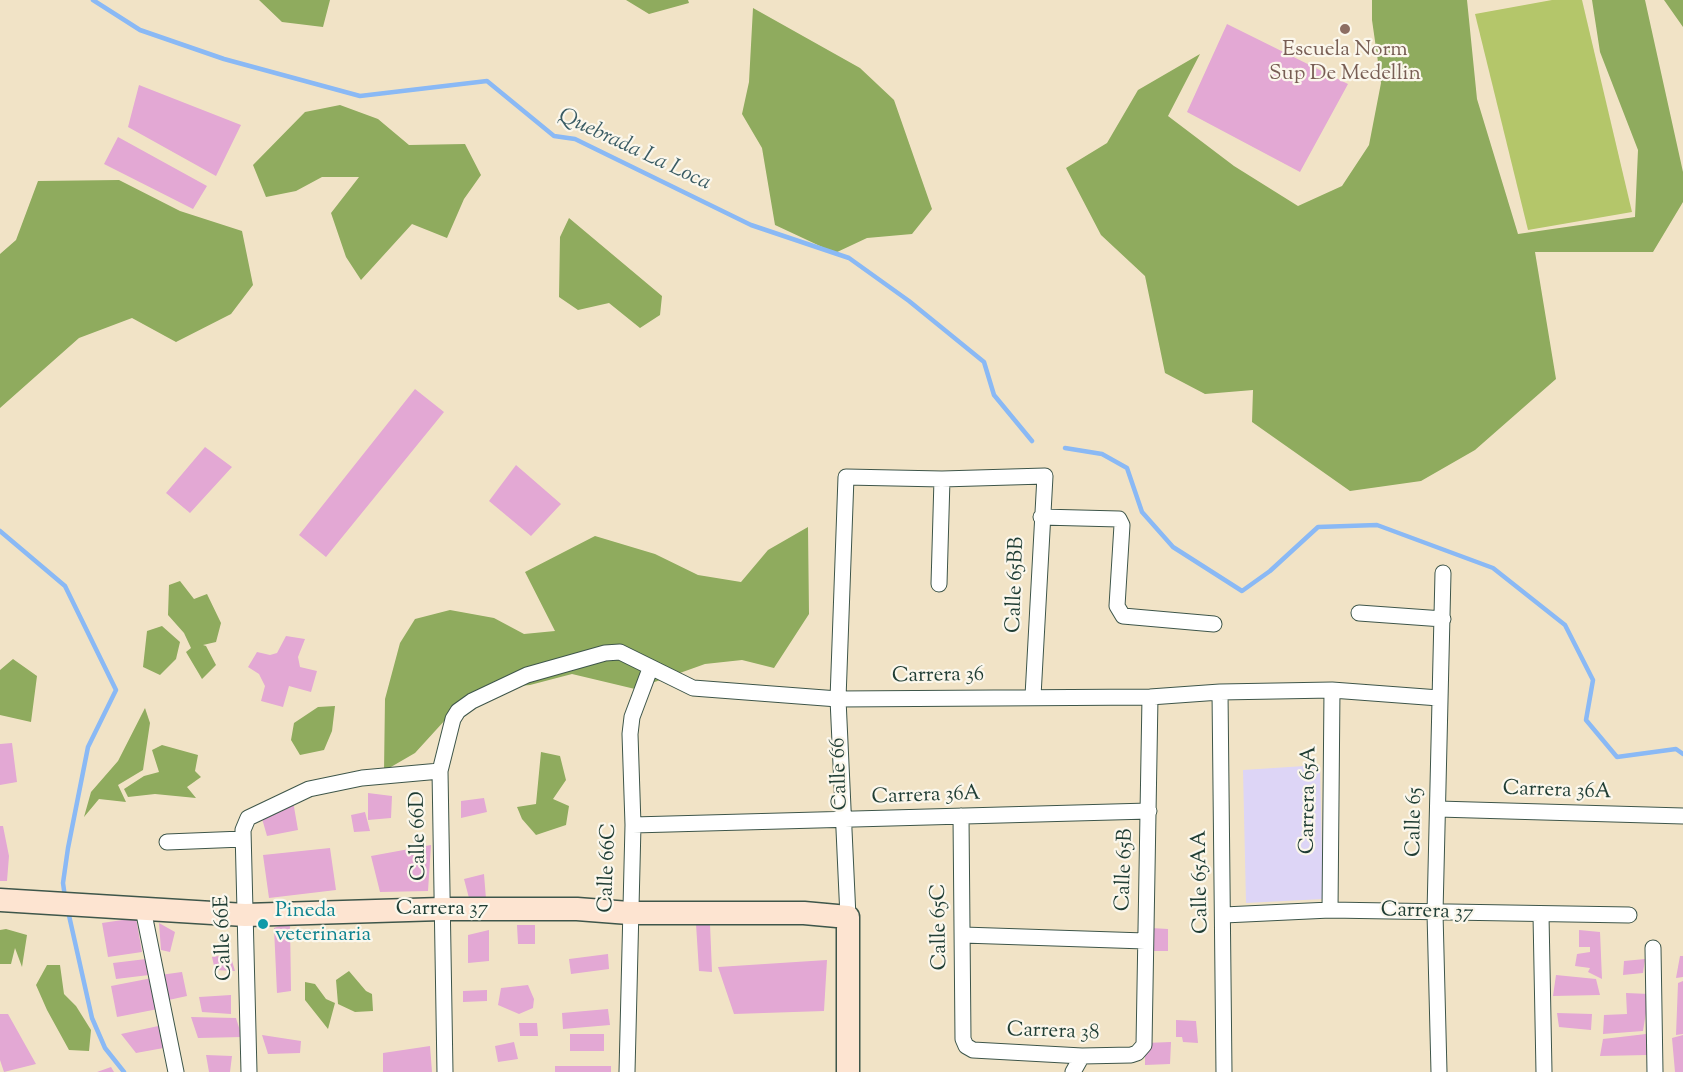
<!DOCTYPE html>
<style>
body{margin:0}
canvas{display:block;background:#f1e3c6}
</style>
<canvas width="1683" height="1072"></canvas>
<script>
const g = document.querySelector('canvas').getContext('2d');
g.lineJoin = 'round';
function fillPath(path, color) { g.fillStyle = color; g.fill(path, 'evenodd'); }
const toPath = rows => new Path2D(rows.map(r => 'M' + r).join(''));
function trace(path, color, width, dash) { g.strokeStyle = color; g.lineWidth = width; g.lineCap = dash ? 'butt' : 'round'; g.setLineDash(dash || []); g.stroke(path); }
function label(font, color, halo, rows, align = 'center') {
  g.font = font + ' "Sorts Mill Goudy",serif'; g.lineWidth = 4.5; g.setLineDash([]); g.textBaseline = 'middle'; g.strokeStyle = halo; g.fillStyle = color; for (const [text, x, y, turn = 0] of rows) {
    g.save(); g.translate(x, y); g.rotate((+turn || 0) * Math.PI / 180); g.textAlign = isNaN(turn) ? turn : align; if (halo) g.strokeText(text, 0, 0); g.fillText(text, 0, 0); g.restore();
  }
}
fillPath(toPath([
 [1320,765,1323,899,1246,903,1243,770]
]), '#ddd5f6');
fillPath(toPath([
 [1552,0,1582,0,1632,212,1528,230,1475,14]
]), '#b4c66a');
fillPath(toPath([
 [259,0,330,0,323,27,282,22],
 [626,0,688,0,689,3,649,14],
 [1372,0,1467,0,1477,99,1518,234,1635,217,1638,150,1600,52,1592,0,1645,0,1683,172,1683,202,1653,252,1535,252,1556,379,1475,450,1421,481,1350,491,1252,422,1253,390,1205,394,1165,373,1145,276,1101,235,1066,168,1107,143,1138,90,1200,54,1168,116,1234,166,1298,206,1342,186,1369,145,1381,83,1372,20],
 [1664,0,1683,0,1683,27],
 [753,8,860,68,894,100,932,209,912,234,867,238,835,253,775,225,762,148,742,114,749,82],
 [340,105,378,119,409,145,465,144,481,175,464,199,447,238,412,224,361,280,346,257,331,213,359,177,322,177,296,191,266,197,253,165,305,112],
 [119,180,180,211,242,231,253,285,231,314,176,342,132,318,79,338,0,408,0,254,16,240,38,181],
 [569,218,662,296,660,315,640,328,609,303,578,310,559,297,560,237],
 [808,527,809,614,774,668,742,660,705,664,635,689,572,674,530,685,484,689,446,719,415,753,384,771,385,699,400,643,415,619,450,610,494,618,524,634,555,631,525,572,595,536,655,554,698,575,741,582,768,550],
 [180,581,194,599,207,594,221,623,216,642,203,645,206,646,216,665,202,679,186,652,191,648,184,633,168,615,169,585],
 [162,626,180,642,176,659,160,675,143,667,147,631],
 [13,659,37,676,31,722,0,715,0,670],
 [335,706,332,731,324,750,300,755,291,740,294,723,318,707],
 [145,708,150,723,143,770,118,785,126,802,99,799,84,817,91,792,118,761],
 [162,745,198,755,195,771,201,777,187,787,196,798,155,794,128,797,124,789,144,776,159,772,152,750],
 [541,752,560,756,566,780,553,799,569,806,566,825,536,835,522,819,517,807,536,804],
 [6,929,27,935,22,967,15,948,11,964,0,964,0,930],
 [47,965,60,965,64,994,76,1006,91,1030,89,1051,69,1050,47,1010,36,985],
 [349,971,366,991,372,994,373,1011,355,1012,338,1004,336,980],
 [305,982,315,984,326,999,335,1003,328,1029,305,1000]
]), '#8fab5e');
trace(toPath([
 [93,0,140,30,224,59,360,96,487,81,554,136,575,139,751,225,849,258,909,301,984,362,994,395,1032,441],
 [1065,448,1102,454,1127,468,1142,512,1173,547,1242,591,1270,571,1318,527,1377,525,1493,568,1565,625,1593,680,1586,720,1617,757,1676,749,1683,754],
 [0,531,65,586,116,690,88,747,68,848,63,883,65,897],
 [68,911,92,1018,105,1048,124,1072]
]), '#8ab9f5', 4.5);
fillPath(toPath([
 [1227,24,1348,84,1300,172,1187,112],
 [139,85,241,125,216,176,128,127],
 [118,137,207,186,193,209,104,164],
 [415,389,444,412,326,557,299,535],
 [205,447,232,467,190,513,166,493],
 [516,465,561,504,531,536,489,501],
 [286,636,305,639,298,657,300,667,317,671,311,692,289,686,283,707,261,701,265,686,259,674,248,667,257,652,270,655,277,653],
 [12,743,17,782,0,785,0,744],
 [368,793,392,796,391,818,368,820],
 [484,798,487,812,461,818,461,801],
 [293,801,298,830,267,836,261,815],
 [365,812,370,831,354,832,351,815],
 [0,826,3,826,9,856,7,881,0,881],
 [431,845,428,891,380,892,371,856],
 [330,848,336,890,269,898,263,855],
 [484,874,486,899,469,898,464,879],
 [136,918,142,952,108,957,102,923],
 [290,922,291,991,277,993,274,928],
 [159,923,175,932,170,952,161,950],
 [696,924,710,924,712,972,699,971],
 [517,925,535,925,535,944,518,944],
 [1151,928,1168,929,1168,951,1150,951],
 [489,930,489,961,468,963,468,935],
 [1579,930,1600,932,1602,979,1588,972,1590,968,1575,966,1577,954,1590,952,1590,947,1579,947],
 [230,954,235,971,215,970,212,957],
 [608,954,609,969,571,974,569,959],
 [1680,956,1683,956,1683,977,1676,978],
 [146,959,149,975,116,979,113,963],
 [1645,959,1643,973,1623,975,1624,961],
 [827,960,824,1011,734,1014,718,967],
 [182,972,187,996,164,1001,160,975],
 [1556,975,1596,979,1600,995,1553,996],
 [152,978,158,1009,117,1017,111,986],
 [1683,981,1683,1034,1676,1035,1678,983],
 [528,985,534,999,533,1008,519,1014,498,1005,501,988],
 [487,990,487,1001,463,1002,463,991],
 [1626,993,1649,994,1643,1031,1603,1034,1604,1015,1627,1014],
 [231,995,231,1014,202,1012,199,997],
 [608,1009,610,1025,563,1029,562,1013],
 [1557,1013,1592,1014,1591,1030,1559,1027],
 [0,1014,8,1014,36,1064,4,1072,0,1060],
 [191,1017,236,1018,242,1037,198,1038],
 [1176,1020,1196,1021,1198,1043,1183,1042,1182,1037,1176,1037],
 [519,1023,537,1023,538,1036,520,1036],
 [163,1025,169,1047,136,1053,121,1034],
 [570,1034,604,1034,604,1051,570,1051],
 [1646,1034,1647,1055,1600,1056,1603,1039],
 [262,1035,301,1041,300,1053,268,1054],
 [1683,1035,1683,1072,1675,1072,1672,1038],
 [514,1042,518,1059,498,1062,495,1046],
 [1171,1042,1170,1064,1145,1065,1145,1043],
 [430,1046,432,1072,383,1072,383,1053],
 [206,1055,232,1056,230,1072,209,1072],
 [555,1066,611,1066,611,1072,555,1072],
 [111,1067,114,1072,97,1072]
]), '#e3a8d4');
const street = toPath([
 [1041,517,1119,519,1122,525,1117,606,1123,616,1214,624],
 [939,584,942,479],
 [1359,613,1443,619],
 [1220,692,1224,1072],
 [1438,809,1683,816],
 [961,816,963,1039,966,1046,973,1050,1082,1056,1131,1055,1137,1053,1144,1045,1150,697],
 [633,825,1149,811],
 [167,842,243,839],
 [143,909,176,1072],
 [1330,910,1332,690],
 [1224,915,1330,910,1629,915],
 [1541,915,1544,1072],
 [848,917,838,699,846,477,942,479,1045,476,1033,696],
 [963,935,1145,941],
 [1653,948,1655,1072],
 [249,1072,243,830,248,818,309,789,362,778,440,771],
 [445,1072,440,771,453,719,458,711,472,701,527,675,605,653,620,652,693,688,838,699,1150,697,1220,692,1332,690,1439,698],
 [627,1072,633,825,630,734,632,717,650,669],
 [1073,1072,1082,1056],
 [1439,1072,1435,913,1443,573]
]);
const secondary = toPath([
 [0,900,245,915,441,909,577,909,629,913,804,913,848,917,848,1072]
]);
trace(street, '#3e564a', 17);
trace(secondary, '#3e564a', 25);
trace(street, '#fff', 15);
trace(secondary, '#fde4d1', 22);
for (const [x, y, r, color] of [
 [1345,29,6,"#8d6e63"],
 [263,924,6,"#0f9aa8"]
]) { const dot = new Path2D(); dot.arc(x, y, r, 0, 2 * Math.PI); g.fillStyle = color; g.fill(dot); trace(dot, '#fbf7ec', 2); }
label('21px', '#785e54', '#fbf7ec', [
 ["Escuela Norm",1345,51],
 ["Sup De Medellin",1345,75]
]);
label('21px', '#1f3d34', '#fbf7ec', [
 ["Calle 65BB",1017,585,-88],
 ["Carrera 36",938,677,-1],
 ["Calle 66",841,774,-92],
 ["Carrera 36A",1557,792,2],
 ["Carrera 36A",926,797,-2],
 ["Carrera 65A",1310,800,-89],
 ["Calle 65",1416,822,-89],
 ["Calle 66D",420,836,-91],
 ["Calle 66C",609,868,-88],
 ["Calle 65B",1126,870,-88],
 ["Calle 65AA",1202,882,-91],
 ["Carrera 37",442,910],
 ["Carrera 37",1427,913,2],
 ["Calle 65C",941,927,-91],
 ["Calle 66E",225,938,-92],
 ["Carrera 38",1053,1033,2]
]);
label('21px', '#0d838f', '#fbf7ec', [
 ["Pineda",275,912],
 ["veterinaria",275,936]
], 'left');
label('italic 22px', '#3a5c64', '#fbf7ec', [
 ["Quebrada La Loca",634,151,25]
]);
</script>
